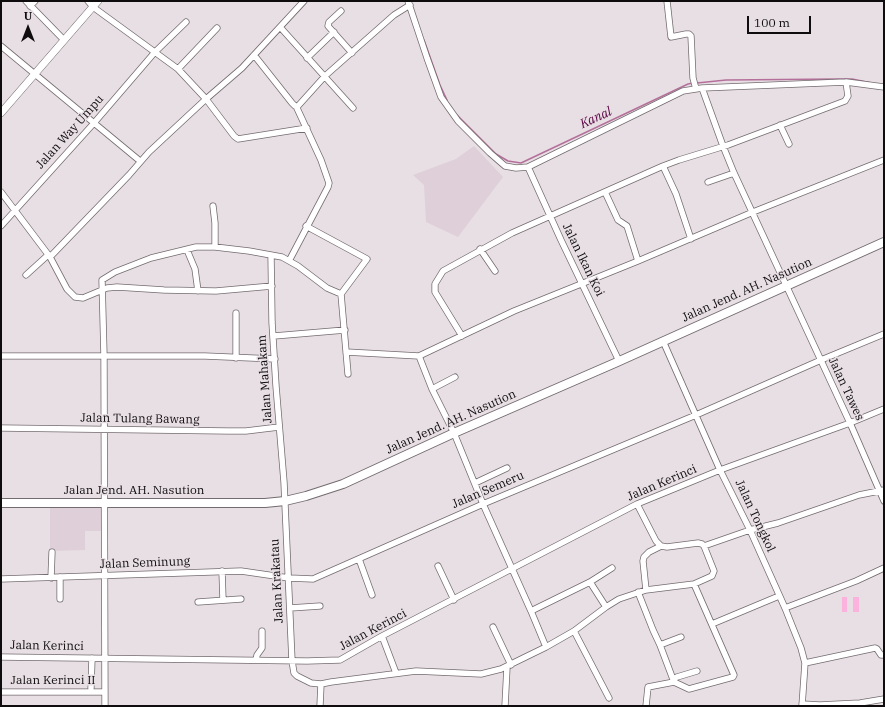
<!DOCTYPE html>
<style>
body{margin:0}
#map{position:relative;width:885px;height:707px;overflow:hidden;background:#e8dfe4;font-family:"IBM Plex Serif",serif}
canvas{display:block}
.frame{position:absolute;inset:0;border:2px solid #0f0c0e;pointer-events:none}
.north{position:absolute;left:8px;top:8px;width:40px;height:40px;-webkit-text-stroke:3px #e8dfe4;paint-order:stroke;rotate:0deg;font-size:11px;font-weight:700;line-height:16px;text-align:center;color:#0f0c0e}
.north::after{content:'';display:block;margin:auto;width:14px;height:18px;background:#0f0c0e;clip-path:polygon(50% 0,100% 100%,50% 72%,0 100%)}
.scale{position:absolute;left:747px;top:16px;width:64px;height:18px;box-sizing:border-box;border:2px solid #0f0c0e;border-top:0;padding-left:5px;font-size:12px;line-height:14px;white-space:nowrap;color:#0f0c0e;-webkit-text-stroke:3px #e8dfe4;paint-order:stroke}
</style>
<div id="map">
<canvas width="885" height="707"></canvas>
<div class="frame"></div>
<div class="north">U</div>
<div class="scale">100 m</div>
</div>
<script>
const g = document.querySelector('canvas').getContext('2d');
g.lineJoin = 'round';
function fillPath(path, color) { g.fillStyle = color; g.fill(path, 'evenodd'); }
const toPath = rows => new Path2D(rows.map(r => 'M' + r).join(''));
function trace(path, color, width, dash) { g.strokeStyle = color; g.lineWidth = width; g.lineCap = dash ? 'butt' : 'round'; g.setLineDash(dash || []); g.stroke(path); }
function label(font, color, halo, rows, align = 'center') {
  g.font = font + ' "IBM Plex Serif",serif'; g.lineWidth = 3; g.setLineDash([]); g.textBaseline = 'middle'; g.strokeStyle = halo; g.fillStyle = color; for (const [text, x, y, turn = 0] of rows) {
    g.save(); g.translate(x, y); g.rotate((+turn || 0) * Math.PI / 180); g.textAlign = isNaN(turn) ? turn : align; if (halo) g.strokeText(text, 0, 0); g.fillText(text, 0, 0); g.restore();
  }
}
fillPath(toPath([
 [474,146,503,177,458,237,426,222,424,185,413,175,456,159],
 [50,507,102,508,103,531,85,531,85,550,50,551]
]), '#dfcfd8');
fillPath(toPath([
 [842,597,847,597,847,612,842,612],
 [853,597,859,597,859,612,853,612]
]), '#fbb3de');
trace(toPath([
 [424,40,440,85,447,100],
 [697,83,726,80,838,79,852,79,872,83],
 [457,115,496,154,508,161,521,163,688,84,693,83]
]), '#b4709a', 1.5);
const minor = toPath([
 [26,1,64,40],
 [88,1,93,7,178,69,206,99,242,68,304,1],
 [408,1,427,58,441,97,458,121,490,153,505,166,516,168,528,167,683,91,702,88],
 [667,1,671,37,686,34,689,34,691,36,693,78,696,89],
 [30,6,35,1],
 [341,11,329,22,328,26,352,53],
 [280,27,353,108],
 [1,46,140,161],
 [254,55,292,103,295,106,298,106,325,76,394,15,410,5],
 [307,58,334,32],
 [178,69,217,28],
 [884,87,846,82,702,88,723,146,734,173,850,423,884,501],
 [780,125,789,144],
 [663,166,676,194,691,239],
 [528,167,561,240,619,361],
 [708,182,734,173],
 [1,192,50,257,67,289,75,297,83,298,107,288,117,287,164,290,216,291,272,286],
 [605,192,618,220,627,226,638,261],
 [213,206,215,223,215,247],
 [1,226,94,123,155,52,186,22],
 [306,226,367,259,341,294,348,374],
 [480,249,495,271],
 [187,250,195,269,198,291],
 [271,255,272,322,276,386,284,482,292,661,294,673,297,676,311,683,321,684],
 [50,257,129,175,149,152,206,99,234,136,238,139,307,128],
 [289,261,328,187,329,183,321,160,296,106],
 [26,275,48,255],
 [274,336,345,330],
 [462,336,435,292,435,284,443,271,512,233,663,166,679,160,728,145,845,101,848,96,846,82],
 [663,341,720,470,750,530,785,608,801,648,805,663,802,706],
 [346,352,419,356,514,311,638,261,753,212,884,160],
 [1,356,205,356,275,359],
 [419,356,432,389,454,433,483,504,531,611,546,647],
 [236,358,236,313],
 [432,389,455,377],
 [1,428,228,431,246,431,279,427],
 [475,483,507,468],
 [637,504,656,541,661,546,667,547,698,543,702,544,704,546],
 [359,559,372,595],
 [438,566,454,600],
 [222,571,223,600],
 [51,578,52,552],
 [1,579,241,571,289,578,313,579,483,504,696,415,821,360,884,334],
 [590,582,606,607],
 [646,590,643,561,644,557,649,552,661,546],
 [638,592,653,630,660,645,674,682,689,689,733,677,734,675,694,584],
 [60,599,60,577],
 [198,602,241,599],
 [290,608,320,606],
 [785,608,856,581,884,568],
 [531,611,590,582,612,568],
 [712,624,779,596],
 [493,627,511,665],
 [574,631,609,698],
 [382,636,396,673],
 [660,645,681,637],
 [1,657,307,661,340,660,382,636,637,504,720,470,850,423,884,409],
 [256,660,257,655,262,648,262,631],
 [805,663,875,648,877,649,881,655,884,655],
 [91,688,92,658],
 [1,692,105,692],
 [802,704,820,705,860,703,884,699],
 [105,706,104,356,102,280,115,272,151,258,196,247,215,247,249,251,282,257,298,266,327,288,341,294],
 [320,706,321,684,331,682,416,671,481,674,501,669,546,647,574,631,606,607,619,599,646,590,694,584,712,576,714,571,704,546,750,530,778,523,807,513,859,495,884,490],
 [505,706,507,667],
 [646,706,648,687,674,682,675,678,677,677,697,671]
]);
const major = toPath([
 [1,113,98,1]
]);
const highway = toPath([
 [1,503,265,503,285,501,306,496,343,484,454,433,615,363,884,242]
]);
trace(minor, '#736b6f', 7);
trace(major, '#736b6f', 8);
trace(highway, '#736b6f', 10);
trace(minor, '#fff', 5.5);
trace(major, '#fff', 7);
trace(highway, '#fff', 8);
label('12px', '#0f0c0e', '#e8dfe4', [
 ["Jalan Way Umpu",70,132,-48],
 ["Jalan Ikan Koi",583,260,64],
 ["Jalan Jend. AH. Nasution",747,290,-24],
 ["Jalan Mahakam",265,379,-94],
 ["Jalan Tawes",846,389,65],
 ["Jalan Tulang Bawang",140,419,1],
 ["Jalan Jend. AH. Nasution",451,422,-24],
 ["Jalan Kerinci",662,483,-23],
 ["Jalan Semeru",488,490,-23],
 ["Jalan Jend. AH. Nasution",134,491],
 ["Jalan Tongkol",755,516,65],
 ["Jalan Seminung",145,563,-2],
 ["Jalan Krakatau",277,581,-93],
 ["Jalan Kerinci",373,630,-28],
 ["Jalan Kerinci",47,646,1],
 ["Jalan Kerinci II",53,681]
]);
label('italic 13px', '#5a0443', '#e8dfe4', [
 ["Kanal",596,118,-25]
]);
</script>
